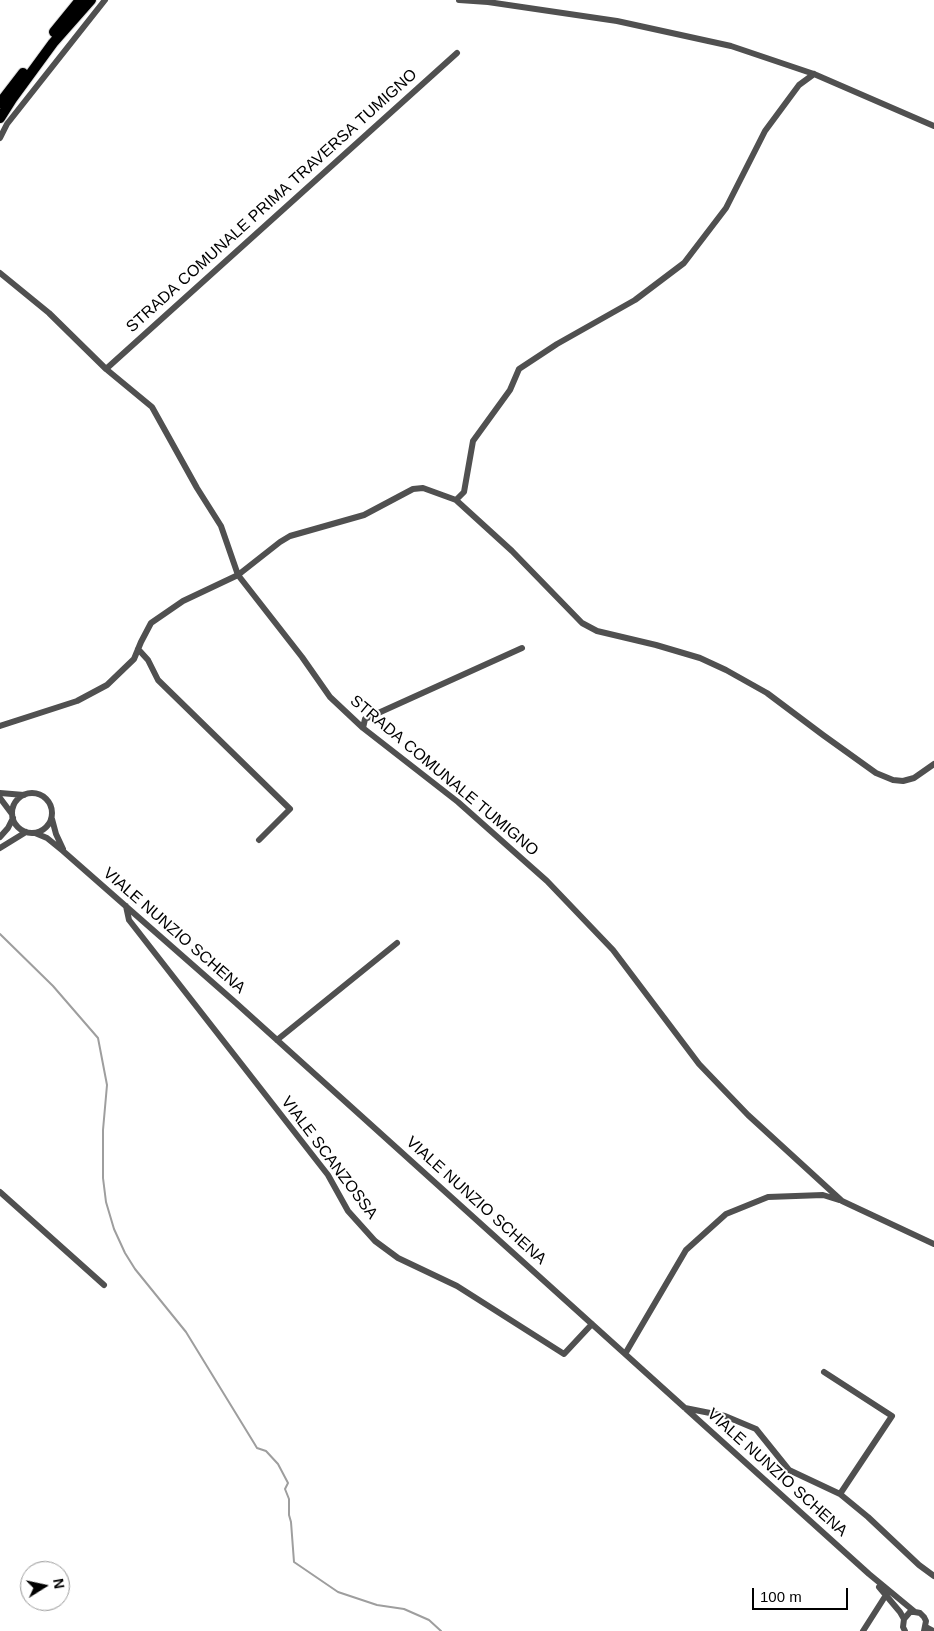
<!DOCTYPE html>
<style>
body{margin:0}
#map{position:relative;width:934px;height:1631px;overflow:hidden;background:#fff;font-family:Arial,sans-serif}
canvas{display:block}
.north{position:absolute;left:20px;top:1561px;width:50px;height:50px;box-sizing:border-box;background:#fff;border:1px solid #999;border-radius:50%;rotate:80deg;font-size:14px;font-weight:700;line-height:20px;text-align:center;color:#000}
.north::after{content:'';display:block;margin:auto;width:18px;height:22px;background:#000;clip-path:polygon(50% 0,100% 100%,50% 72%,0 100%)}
.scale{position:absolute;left:752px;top:1588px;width:96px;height:22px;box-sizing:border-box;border:2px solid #000;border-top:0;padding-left:6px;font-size:15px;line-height:18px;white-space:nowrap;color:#000;-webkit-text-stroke:4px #fff;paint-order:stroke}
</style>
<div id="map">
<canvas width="934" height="1631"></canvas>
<div class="north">N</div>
<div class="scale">100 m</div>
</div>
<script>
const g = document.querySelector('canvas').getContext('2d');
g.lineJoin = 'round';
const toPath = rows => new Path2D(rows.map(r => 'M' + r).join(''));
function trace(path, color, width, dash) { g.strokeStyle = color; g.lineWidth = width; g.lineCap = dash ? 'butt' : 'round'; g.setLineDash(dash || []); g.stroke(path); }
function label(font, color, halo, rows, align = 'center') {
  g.font = font + ' Arial,sans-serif'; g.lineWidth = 4; g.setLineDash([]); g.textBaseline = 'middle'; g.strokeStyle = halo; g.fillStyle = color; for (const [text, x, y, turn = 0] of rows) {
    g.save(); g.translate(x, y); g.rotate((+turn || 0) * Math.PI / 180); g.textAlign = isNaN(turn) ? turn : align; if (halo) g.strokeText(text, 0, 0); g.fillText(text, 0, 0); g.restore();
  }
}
trace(toPath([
 [0,934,53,986,98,1038,107,1085,103,1130,103,1178,106,1202,114,1229,125,1253,135,1269,186,1332,254,1443,257,1448,266,1451,278,1464,288,1483,285,1489,289,1499,289,1515,291,1522,294,1562,338,1592,377,1605,404,1609,429,1620,441,1631]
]), '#9e9e9e', 2);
const highway = toPath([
 [54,32,80,0],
 [0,103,23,73],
 [0,118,12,99,53,43,91,0]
]);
trace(highway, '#dbdbdb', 12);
trace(toPath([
 [459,0,488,2,617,21,731,46,814,74,934,126],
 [0,138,7,124,105,0],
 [0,273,49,313,106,369,152,407,197,488,221,526,238,575,302,657,330,697,363,728,458,802,547,881,613,950,699,1064,748,1115,842,1201,934,1244],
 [106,369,457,53],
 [456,500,464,492,473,441,510,390,519,369,557,344,635,300,684,263,726,208,765,131,799,85,814,74],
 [138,649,148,660,158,680,290,809,259,840],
 [0,726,77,701,107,685,134,659,141,642,151,623,183,601,238,575,280,542,290,536,364,515,413,489,423,488,456,500,512,551,582,623,597,631,656,645,700,658,726,670,767,693,823,735,876,773,893,780,903,781,914,778,934,764],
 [363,728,365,719,522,648],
 [0,793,24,795],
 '12 813a20 20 0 1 1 40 0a20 20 0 1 1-40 0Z',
 [0,798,12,814],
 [52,819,56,834,63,849],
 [35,833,47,838,63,851,236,1003,869,1574,915,1612],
 [0,837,8,828,13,818],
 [0,848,26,832],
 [126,906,129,920,328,1175,348,1211,375,1241,398,1258,457,1286,564,1354,592,1324],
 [277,1040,397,943],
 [0,1192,104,1285],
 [625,1354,686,1250,726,1214,768,1197,823,1195,839,1200],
 [824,1372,892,1416,840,1494],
 [685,1408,725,1416,756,1429,789,1470,840,1494,868,1517,919,1565,934,1576],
 [879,1587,900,1612,904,1619],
 [926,1627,933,1631],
 [863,1631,886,1595],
 [905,1631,903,1627,904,1619,910,1612,915,1612,920,1613,924,1617,926,1621,924,1631]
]), '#505050', 6);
trace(highway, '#000', 10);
label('16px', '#000', '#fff', [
 ["STRADA COMUNALE PRIMA TRAVERSA TUMIGNO",272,201,-42],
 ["STRADA COMUNALE TUMIGNO",444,776,40],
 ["VIALE NUNZIO SCHENA",174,931,41],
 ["VIALE SCANZOSSA",329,1158,53],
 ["VIALE NUNZIO SCHENA",476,1201,42],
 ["VIALE NUNZIO SCHENA",777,1473,42]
]);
</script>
